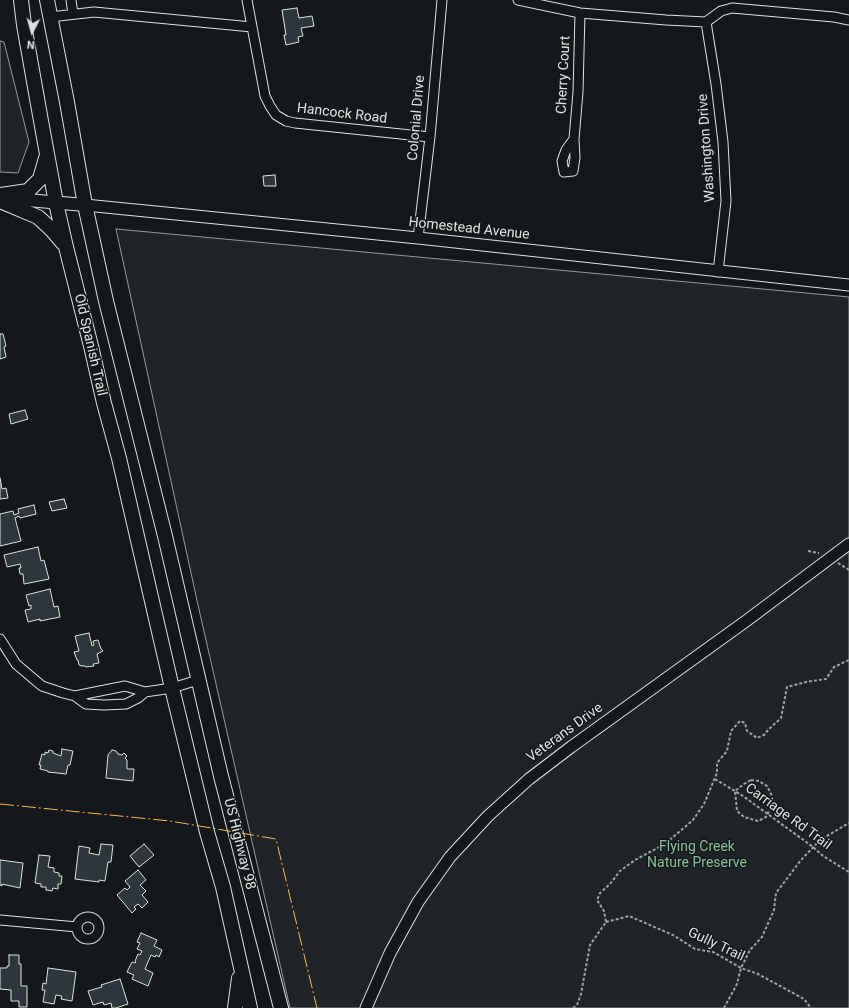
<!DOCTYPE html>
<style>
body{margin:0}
#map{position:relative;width:849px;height:1008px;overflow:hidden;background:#14181c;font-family:Roboto,sans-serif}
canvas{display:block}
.north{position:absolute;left:12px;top:12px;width:40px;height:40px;-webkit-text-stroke:3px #14181c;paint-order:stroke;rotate:186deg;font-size:11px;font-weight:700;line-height:16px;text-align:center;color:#d8e6dc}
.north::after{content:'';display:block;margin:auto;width:14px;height:18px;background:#d8e6dc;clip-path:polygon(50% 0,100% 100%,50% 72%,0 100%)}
</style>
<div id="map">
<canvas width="849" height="1008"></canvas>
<div class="north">N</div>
</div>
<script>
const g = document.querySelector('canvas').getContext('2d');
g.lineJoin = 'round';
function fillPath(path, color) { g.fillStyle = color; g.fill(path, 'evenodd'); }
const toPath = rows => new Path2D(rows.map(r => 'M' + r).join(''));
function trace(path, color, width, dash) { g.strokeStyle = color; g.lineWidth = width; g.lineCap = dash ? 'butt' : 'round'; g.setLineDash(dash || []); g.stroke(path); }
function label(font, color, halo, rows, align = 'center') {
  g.font = font + ' Roboto,sans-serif'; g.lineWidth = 3; g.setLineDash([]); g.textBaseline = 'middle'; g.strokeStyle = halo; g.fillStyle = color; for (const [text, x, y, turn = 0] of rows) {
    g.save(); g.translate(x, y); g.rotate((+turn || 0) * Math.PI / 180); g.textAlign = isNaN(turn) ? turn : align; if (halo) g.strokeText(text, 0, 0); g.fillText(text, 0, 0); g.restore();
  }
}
const green = toPath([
 [0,41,4,42,29,142,18,173,0,172,0,41],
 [116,229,849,297,849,1008,290,1008,198,605,116,229]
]);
fillPath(green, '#202428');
trace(green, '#939e99', 1);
const building = toPath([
 [297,8,299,18,312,16,314,26,301,28,303,36,298,37,299,42,286,45,284,35,286,35,282,10,297,8],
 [275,175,276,186,264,186,263,176,275,175],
 [0,334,3,334,6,346,4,347,6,357,0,359,0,334],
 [25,410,28,419,11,424,9,414,25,410],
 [0,478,2,489,6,488,8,498,0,499,0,478],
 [64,499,67,508,52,511,49,502,64,499],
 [34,505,36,514,20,518,19,516,15,518,21,541,0,546,0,514,13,511,14,515,19,513,18,509,34,505],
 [38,547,41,561,44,560,49,579,24,584,23,574,20,574,19,568,21,568,20,564,7,567,4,555,38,547],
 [50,589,54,607,58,606,60,617,40,621,40,619,28,622,25,610,31,609,31,605,29,606,26,595,50,589],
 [89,633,92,646,94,645,93,641,98,640,101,649,103,651,97,654,99,663,93,664,94,666,86,667,85,666,82,666,79,665,78,660,77,660,74,652,79,651,75,636,89,633],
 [62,749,73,751,70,765,68,765,66,774,48,772,48,771,40,769,41,765,39,765,42,754,45,755,45,752,48,753,49,750,53,751,53,753,61,756,62,749],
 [112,750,116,751,118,754,122,755,124,753,127,756,125,758,127,760,127,769,134,769,133,781,106,778,108,755,112,750],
 [101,844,113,845,111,862,108,862,105,881,99,880,99,882,75,879,79,846,90,848,89,853,99,855,101,844],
 [144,844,154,855,139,867,130,856,144,844],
 [39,855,50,856,48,867,54,868,54,872,59,873,59,876,62,876,61,884,58,884,58,889,53,888,52,891,46,890,46,887,41,887,41,884,35,883,39,855],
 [0,860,23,863,20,888,2,884,2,886,0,885,0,860],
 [138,870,146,880,140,885,146,891,142,895,148,902,142,908,138,904,134,907,136,909,132,913,117,895,125,888,127,890,130,887,125,881,138,870],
 [141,933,157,940,154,946,162,950,159,957,156,955,155,957,151,955,145,969,153,973,148,986,132,979,134,975,127,972,132,962,135,963,136,962,135,961,138,954,140,955,142,951,137,949,140,943,137,942,141,933],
 [9,955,19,955,19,964,21,964,21,986,27,986,27,1007,19,1007,19,1001,11,1001,11,990,0,989,0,968,7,968,7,966,9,966,9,955],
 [48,968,76,972,72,1001,61,999,62,996,56,995,54,1004,43,1002,45,990,42,990,43,983,46,984,48,968],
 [120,979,128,1004,116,1008,112,1008,111,1003,104,1005,103,1002,93,1005,88,991,102,987,101,985,120,979]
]);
fillPath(building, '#2c363c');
trace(building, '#d8e6dc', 1);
const minor = toPath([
 [71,0,73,14],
 [247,0,265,96,270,106,276,115,286,121,295,123,430,137],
 [518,0,580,13,666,20,706,22,721,11,732,8,834,17,849,20],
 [50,17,94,12,252,27],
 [706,22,716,84,723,142,726,201,718,272],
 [574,139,578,92,580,13],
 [574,139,575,158,573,171,564,172,562,161,566,150,574,139],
 [418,238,430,137,442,0],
 [0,639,16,664,42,686,63,693,75,696,86,704,104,705,126,704,138,698,145,692],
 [75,696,125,686,145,692,172,688,198,680],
 '77 928a11 11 0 1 1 22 0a11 11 0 1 1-22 0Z',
 [0,920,77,927]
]);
const tertiary = toPath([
 [85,205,418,238,849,285],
 [366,1008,390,953,418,902,450,857,488,816,529,779,571,747,746,621,849,544]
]);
const secondary = toPath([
 [4,198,85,205]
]);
const primary = toPath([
 [21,0,24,25,41,121,56,203,66,247,91,346,104,403,119,458,172,688,207,832,223,887,250,1008],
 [47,0,67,102,85,205,106,301,165,536,221,776,281,1008],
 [0,195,28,191,40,179,46,158],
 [0,201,38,217,51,229,63,243],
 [235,1008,239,978]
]);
trace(minor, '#d8e6dc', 11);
trace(tertiary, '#d8e6dc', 13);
trace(secondary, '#d8e6dc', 14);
trace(primary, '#d8e6dc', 16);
trace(toPath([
 [808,551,819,553],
 [838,563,849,570],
 [715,779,743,796,813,847,823,856,849,872],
 [751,780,759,781,767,786,772,796,772,805,766,817,758,821,744,817,737,811,735,791,744,784,751,780],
 [606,922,629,916,673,935,695,949,713,952,741,968,758,974,804,999,811,1008],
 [573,1008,577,1005,581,994,590,945,606,922,604,911,597,900,600,893,610,884,620,871,635,860,665,844,693,820,704,804,717,773,717,763,727,751,731,731,740,721,745,723,747,731,757,738,764,735,769,729,781,718,787,687,806,682,826,679,834,667,849,660],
 [724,1008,737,984,741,968,750,950,762,937,774,910,776,893,801,860,820,840,849,823]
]), '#9da8a2', 2, [3, 2]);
trace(minor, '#14181c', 9);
trace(tertiary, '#14181c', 11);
trace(secondary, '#14181c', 12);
trace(primary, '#14181c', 14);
trace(toPath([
 [0,804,170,821,276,839,317,1008]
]), '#ffb74d', 1, [14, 3, 2, 3]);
label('14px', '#d8e6dc', '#14181c', [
 ["Cherry Court",564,75,-87],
 ["Hancock Road",342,114,7],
 ["Colonial Drive",417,118,-85],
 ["Washington Drive",707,148,-94],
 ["Homestead Avenue",469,229,6],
 ["Old Spanish Trail",90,345,77],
 ["Veterans Drive",565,733,-36],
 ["Carriage Rd Trail",788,817,36],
 ["US Highway 98",239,844,76],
 ["Gully Trail",716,945,25]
]);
label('14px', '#8ac095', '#14181c', [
 ["Flying Creek",697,847],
 ["Nature Preserve",697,863]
]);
</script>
